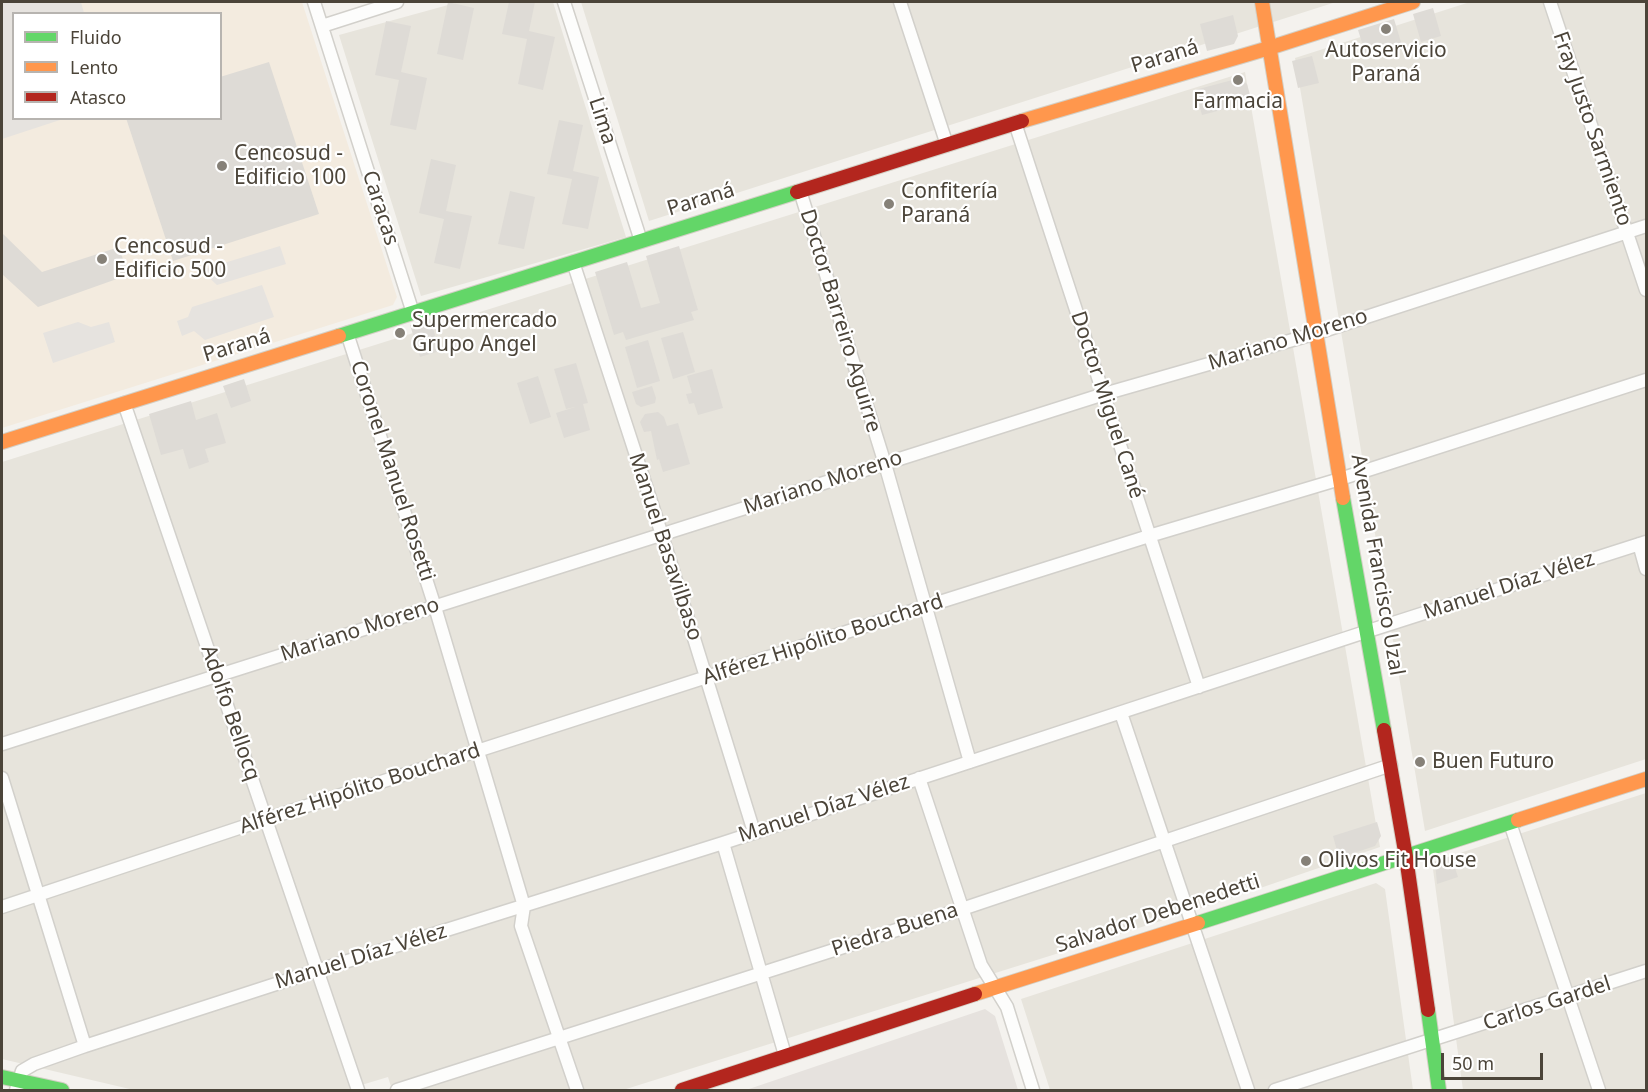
<!DOCTYPE html>
<meta charset="utf-8">
<style>
body{margin:0}
#map{position:relative;width:1648px;height:1092px;overflow:hidden;background:#f4f2ee;font-family:"Noto Sans",sans-serif}
canvas{display:block}
.frame{position:absolute;inset:0;border:3px solid #4b4439;pointer-events:none}
.legend{position:absolute;left:12px;top:12px;width:210px;height:108px;box-sizing:border-box;background:#fff;border:2px solid #b7b4b0;margin:0;padding:8px 10px;list-style:none;font-size:18px;color:#4b4439}
.legend li{display:flex;align-items:center;gap:12px;height:30px}
.legend b{width:30px;border:2px solid #b7b4b0}
.scale{position:absolute;left:1441px;top:1053px;width:102px;height:27px;box-sizing:border-box;border:3px solid #4b4439;border-top:0;padding-left:8px;font-size:18px;line-height:21px;white-space:nowrap;color:#4b4439;-webkit-text-stroke:4px #fff;paint-order:stroke}
</style>
<div id="map">
<canvas width="1648" height="1092"></canvas>
<div class="frame"></div>
<ul class="legend">
<li><b style="height:8px;background:#63d668"></b>Fluido</li>
<li><b style="height:8px;background:#ff974d"></b>Lento</li>
<li><b style="height:8px;background:#b3261e"></b>Atasco</li>
</ul>
<div class="scale">50 m</div>
</div>
<script>
const g = document.querySelector('canvas').getContext('2d');
g.lineJoin = 'round';
function fillPath(path, color) { g.fillStyle = color; g.fill(path, 'evenodd'); }
const toPath = rows => new Path2D(rows.map(r => 'M' + r).join(''));
function trace(path, color, width, dash) { g.strokeStyle = color; g.lineWidth = width; g.lineCap = dash ? 'butt' : 'round'; g.setLineDash(dash || []); g.stroke(path); }
function label(font, color, halo, rows, align = 'center') {
  g.font = font + ' "Noto Sans",sans-serif'; g.lineWidth = 4.5; g.setLineDash([]); g.textBaseline = 'middle'; g.strokeStyle = halo; g.fillStyle = color; for (const [text, x, y, turn = 0] of rows) {
    g.save(); g.translate(x, y); g.rotate((+turn || 0) * Math.PI / 180); g.textAlign = isNaN(turn) ? turn : align; if (halo) g.strokeText(text, 0, 0); g.fillText(text, 0, 0); g.restore();
  }
}
fillPath(toPath([
 [459,2,553,2,626,237,421,296,339,35],
 [581,2,1336,2,649,221],
 [1470,2,1646,2,1646,759,1425,831,1295,58],
 [1245,72,1380,847,1199,909,623,1090,392,1090,388,1077,345,1090,134,1090,2,1059,2,462],
 [1646,793,1646,1090,1463,1090,1432,862],
 [1376,883,1385,889,1413,1090,1050,1090,1021,999]
]), '#e7e4dc');
fillPath(toPath([
 [2,2,302,2,397,297,393,305,2,428],
 [14,14,220,14,220,118,14,118]
]), '#f3ebdf');
fillPath(toPath([
 [985,1009,995,1016,1018,1090,746,1090]
]), '#e6e2de');
fillPath(toPath([
 [2,2,81,2,84,13,14,14,14,118,63,119,2,139],
 [280,246,286,264,217,285,201,270],
 [262,285,274,317,205,340,194,331,182,336,177,321,188,317,192,307],
 [78,322,91,327,109,322,115,342,53,363,43,333]
]), '#e6e3df');
fillPath(toPath([
 [448,2,474,8,463,60,437,54],
 [509,2,535,2,529,31,555,37,543,90,518,84,527,39,502,34],
 [1433,8,1441,36,1421,42,1413,14],
 [1233,15,1238,36,1234,44,1207,51,1200,24],
 [1394,19,1403,49,1384,55,1382,47,1365,52,1358,30],
 [386,21,411,26,401,72,427,78,416,130,390,125,399,80,375,75],
 [1312,56,1319,83,1298,88,1292,61],
 [269,62,319,214,173,261,126,118,220,118,220,77],
 [1240,78,1247,84,1252,102,1202,115,1195,90],
 [559,120,583,125,573,171,599,177,588,229,562,224,572,179,547,174],
 [431,159,456,165,446,211,472,216,460,269,434,263,444,219,419,213],
 [510,191,535,197,524,249,498,244],
 [2,233,42,272,119,247,128,275,38,307,2,274],
 [679,246,698,310,691,312,694,320,626,340,623,332,614,335,595,272,627,262,641,308,660,303,646,256],
 [430,319,440,351,420,357,410,325],
 [683,332,695,372,673,379,661,338],
 [648,340,660,381,637,388,625,347],
 [576,363,588,403,583,404,590,430,564,438,556,413,575,407,566,409,554,369],
 [712,369,723,408,698,415,694,403,689,404,686,394,692,393,687,376],
 [538,376,551,417,530,424,517,383],
 [244,379,251,401,231,408,223,386],
 [652,386,656,398,655,403,641,407,636,404,632,392],
 [191,401,196,420,217,413,226,443,205,449,209,462,189,469,183,449,161,455,149,414],
 [658,412,664,417,667,426,678,423,690,464,663,472,659,459,657,460,651,431,644,432,640,422,645,414],
 [1377,822,1381,836,1375,846,1339,858,1333,836],
 [1451,856,1458,877,1437,884,1435,862]
]), '#dedbd6');
const street = toPath([
 [314,2,413,313],
 [564,2,641,241],
 [900,2,947,145],
 [1550,2,1646,290],
 [322,26,397,2],
 [1015,123,1199,687],
 [800,191,885,464,970,762],
 [573,262,662,535,754,832],
 [347,333,435,607,524,906,521,926,577,1090],
 [124,403,358,1090],
 [1639,544,1646,569],
 [1121,713,1248,1090],
 [2,744,1104,394,1317,333,1646,226],
 [2,778,85,1046],
 [919,778,981,965,1007,1007,1033,1090],
 [1510,823,1599,1090],
 [723,843,785,1055],
 [2,907,266,819,924,607,1149,536,1340,479,1646,380],
 [16,1090,22,1071,34,1064,85,1046,316,971,723,843,1368,631,1646,542],
 [397,1090,962,909,1391,765],
 [1275,1090,1646,971]
]);
const fast = toPath([
 [339,336,797,192],
 [1343,498,1384,730],
 [1198,923,1518,820],
 [1428,1010,1439,1090],
 [2,1077,62,1090]
]);
const slow = toPath([
 [1262,2,1343,498],
 [1022,121,1269,48,1413,2],
 [2,442,339,336],
 [1518,820,1646,779],
 [975,994,1198,923]
]);
const jam = toPath([
 [797,192,1022,121],
 [1384,730,1406,857,1428,1010],
 [682,1090,975,994]
]);
trace(street, '#d2d0cb', 15);
trace(fast, '#d3cfc5', 16);
trace(slow, '#d3cfc5', 16);
trace(jam, '#d3cfc5', 16);
trace(street, '#fdfdfc', 12);
trace(fast, '#63d668', 14);
trace(slow, '#ff974d', 14);
trace(jam, '#b3261e', 14);
for (const [x, y, r, color] of [
 [1386,29,6,"#868178"],
 [1238,80,6,"#868178"],
 [222,166,6,"#868178"],
 [889,204,6,"#868178"],
 [102,259,6,"#868178"],
 [400,333,6,"#868178"],
 [1420,762,6,"#868178"],
 [1306,861,6,"#868178"]
]) { const dot = new Path2D(); dot.arc(x, y, r, 0, 2 * Math.PI); g.fillStyle = color; g.fill(dot); trace(dot, '#fff', 2); }
label('21px', '#4b4439', '#fff', [
 ["Autoservicio",1386,51,"center"],
 ["Paraná",1386,75,"center"],
 ["Farmacia",1238,102,"center"],
 ["Cencosud -",234,154],
 ["Edificio 100",234,178],
 ["Confitería",901,192],
 ["Paraná",901,216],
 ["Cencosud -",114,247],
 ["Edificio 500",114,271],
 ["Supermercado",412,321],
 ["Grupo Angel",412,345],
 ["Buen Futuro",1432,762],
 ["Olivos Fit House",1318,861]
], 'left');
label('21px', '#4b4439', '#fff', [
 ["Paraná",1165,57,-17],
 ["Lima",602,121,72],
 ["Fray Justo Sarmiento",1592,129,71],
 ["Paraná",701,200,-17],
 ["Caracas",380,208,72],
 ["Doctor Barreiro Aguirre",840,321,73],
 ["Mariano Moreno",1288,340,-17],
 ["Paraná",237,346,-17],
 ["Doctor Miguel Cané",1107,405,72],
 ["Coronel Manuel Rosetti",392,471,72],
 ["Mariano Moreno",823,483,-18],
 ["Manuel Basavilbaso",665,547,72],
 ["Avenida Francisco Uzal",1377,565,80],
 ["Manuel Díaz Vélez",1509,586,-18],
 ["Mariano Moreno",360,630,-18],
 ["Alférez Hipólito Bouchard",823,640,-18],
 ["Adolfo Bellocq",230,713,71],
 ["Alférez Hipólito Bouchard",360,789,-18],
 ["Manuel Díaz Vélez",824,809,-18],
 ["Salvador Debenedetti",1158,914,-18],
 ["Piedra Buena",895,930,-18],
 ["Manuel Díaz Vélez",361,957,-17],
 ["Carlos Gardel",1547,1004,-18]
]);
</script>
